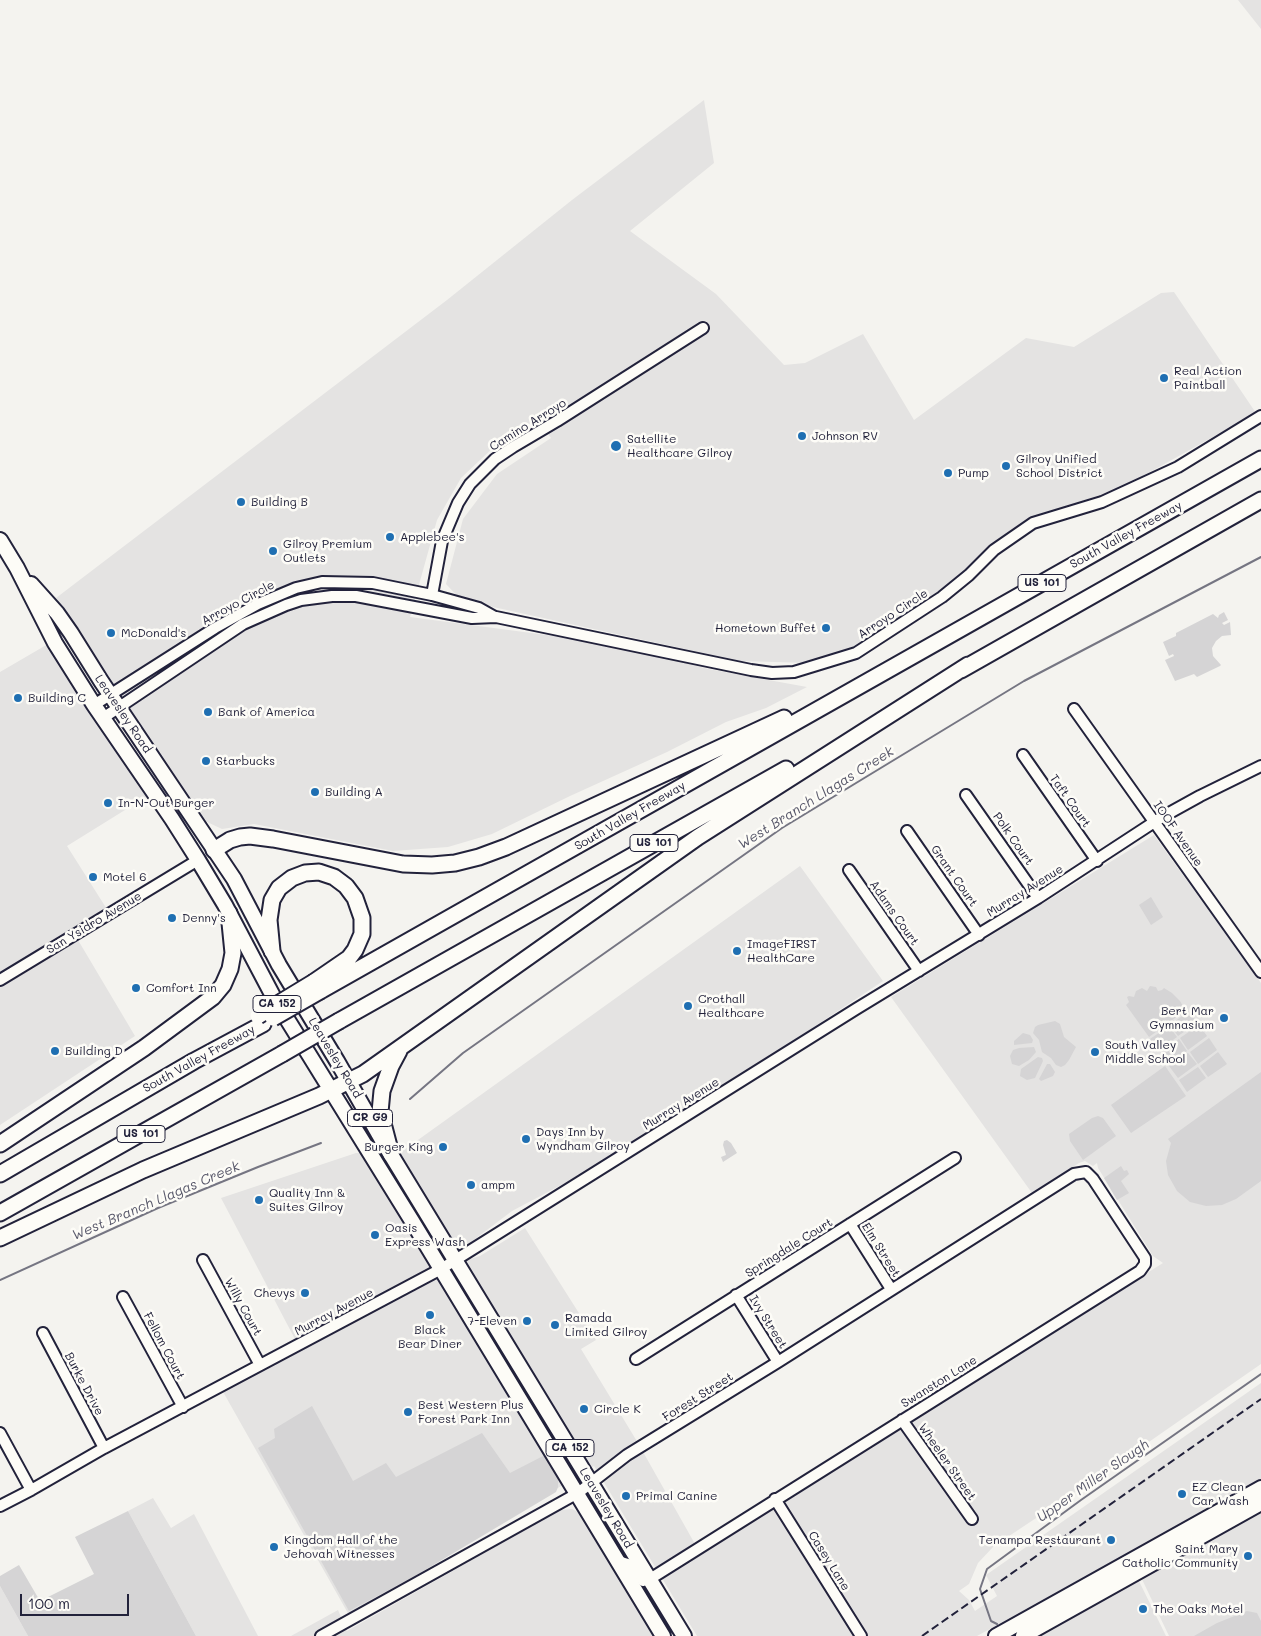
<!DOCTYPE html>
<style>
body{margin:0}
#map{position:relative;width:1261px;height:1636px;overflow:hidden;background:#f4f3ef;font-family:Mali,sans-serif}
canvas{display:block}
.scale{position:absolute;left:20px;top:1594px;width:109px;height:22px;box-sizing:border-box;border:2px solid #22223b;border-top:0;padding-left:6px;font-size:15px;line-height:18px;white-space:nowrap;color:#22223b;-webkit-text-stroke:4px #fdfcf7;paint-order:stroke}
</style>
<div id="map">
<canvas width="1261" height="1636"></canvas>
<div class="scale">100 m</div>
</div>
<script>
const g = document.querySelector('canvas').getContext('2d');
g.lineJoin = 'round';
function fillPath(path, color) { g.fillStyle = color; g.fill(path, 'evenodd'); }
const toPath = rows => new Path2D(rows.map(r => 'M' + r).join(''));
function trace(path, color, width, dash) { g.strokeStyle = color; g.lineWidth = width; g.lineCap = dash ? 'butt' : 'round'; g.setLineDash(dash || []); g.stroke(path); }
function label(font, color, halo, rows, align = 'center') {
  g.font = font + ' Mali,sans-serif'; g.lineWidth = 5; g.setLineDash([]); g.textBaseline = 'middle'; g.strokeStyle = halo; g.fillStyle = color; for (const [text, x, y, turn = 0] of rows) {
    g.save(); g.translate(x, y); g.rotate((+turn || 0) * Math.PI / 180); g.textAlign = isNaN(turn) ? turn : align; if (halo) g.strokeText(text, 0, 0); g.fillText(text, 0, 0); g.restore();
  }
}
fillPath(toPath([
 [1238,0,1261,0,1261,29],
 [704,100,714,163,630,231,716,294,784,365,805,363,863,334,914,420,1026,338,1074,347,1161,293,1174,292,1256,413,1123,487,1030,519,989,548,952,589,853,647,810,663,740,661,461,600,446,584,463,519,497,474,551,438,537,419,496,445,461,478,437,520,410,617,615,644,708,669,807,687,766,708,726,722,667,752,570,796,492,834,448,847,393,851,254,824,222,829,205,821,56,598,447,300,572,200],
 [48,644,154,792,67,846,110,914,75,935,135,1036,0,1125,0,672],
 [1154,835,1261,983,1261,1364,1110,1469,994,1546,978,1563,969,1584,959,1591,969,1600,975,1611,997,1596,986,1575,1261,1383,1261,1480,977,1636,697,1636,594,1466,349,1615,222,1390,297,1343,221,1198,356,1153,397,1155,800,866,883,981,635,1146,512,1211,434,1270,480,1256,525,1228,596,1340,581,1349,638,1443,695,1544,907,1417,1021,1352,1163,1263,1153,1256,1098,1168,1097,1163,1093,1166,1085,1161,1079,1163,1032,1193,891,997],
 [153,1498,171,1528,194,1514,258,1636,196,1636,128,1511],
 [1261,1508,1261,1636,1169,1636,1139,1573],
 [572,1509,580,1513,655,1636,291,1636,338,1610,347,1631,560,1510],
 [1137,1577,1166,1636,1026,1636],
 [0,1586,28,1636,0,1636]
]), '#e4e3e2');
fillPath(toPath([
 [1224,612,1228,620,1222,623,1224,625,1230,622,1231,635,1222,636,1216,641,1212,648,1213,656,1221,665,1220,666,1197,677,1194,674,1175,681,1165,660,1174,656,1173,654,1169,656,1163,642,1176,636,1176,633,1213,614,1218,618,1219,615],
 [1151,897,1163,917,1151,925,1139,905],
 [1150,986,1156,987,1158,991,1162,990,1164,988,1172,993,1180,1001,1184,1008,1182,1013,1149,1037,1126,1005,1129,1002,1127,997,1129,996,1134,997,1136,991,1142,988,1147,991],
 [1189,1011,1197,1023,1178,1036,1170,1025],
 [1055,1021,1060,1024,1064,1037,1076,1047,1069,1060,1065,1065,1061,1067,1056,1065,1051,1058,1042,1052,1039,1040,1033,1033,1035,1027,1038,1025],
 [1199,1025,1207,1036,1188,1050,1180,1038],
 [1169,1026,1177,1037,1158,1051,1150,1039],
 [1023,1033,1030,1035,1033,1040,1032,1043,1014,1045,1014,1041],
 [1209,1038,1217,1050,1198,1064,1190,1052],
 [1179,1039,1187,1051,1168,1064,1160,1053],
 [1034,1047,1036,1052,1029,1060,1019,1066,1012,1064,1010,1056,1013,1050,1019,1048],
 [1218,1052,1227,1064,1208,1077,1200,1066],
 [1188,1053,1197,1064,1178,1078,1169,1066],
 [1038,1057,1042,1058,1043,1061,1035,1078,1027,1080,1020,1076,1021,1069],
 [1050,1064,1055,1072,1053,1076,1041,1081,1039,1079,1046,1066,1047,1064],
 [1165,1066,1186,1096,1131,1133,1111,1105],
 [1198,1067,1206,1078,1187,1092,1179,1080],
 [1261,1072,1261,1181,1236,1199,1222,1205,1206,1206,1190,1202,1177,1191,1168,1175,1166,1161,1171,1143,1168,1139],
 [1098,1116,1103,1118,1116,1136,1083,1160,1070,1141,1069,1134,1092,1118],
 [727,1140,731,1143,737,1153,723,1162,721,1157,726,1155,723,1145,724,1141],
 [1121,1166,1124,1171,1127,1170,1129,1174,1121,1181,1129,1193,1117,1200,1104,1178],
 [312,1406,353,1481,386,1463,396,1477,482,1433,510,1473,545,1455,558,1479,558,1487,556,1492,415,1576,349,1611,258,1448,275,1438,274,1429],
 [128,1511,196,1636,28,1636,0,1586,0,1576,19,1565,40,1601,94,1574,75,1537],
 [1247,1611,1257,1613,1261,1621,1261,1636,1194,1636,1217,1623]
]), '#d5d4d5');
trace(toPath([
 [410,1099,463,1053,782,828,1024,681,1261,557],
 [0,1280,158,1208,258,1167,321,1143],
 [997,1624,991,1621,980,1589,987,1569,1081,1500,1261,1374]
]), '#757582', 2);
const minor = toPath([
 [432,595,442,541,458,503,470,484,495,459,513,447,557,421,703,328],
 [94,705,215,628,258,604,296,588,322,582,373,583,432,595,479,608,495,617],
 [1074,709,1261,972],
 [103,718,243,624,286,605,301,600,332,596,356,596,472,618,496,617,751,670,772,673,794,672,856,653,942,597,969,575,994,550,1033,523,1102,502,1178,467,1261,416],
 [1023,755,1097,861],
 [966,795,1038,898],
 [907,831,979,935],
 [849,870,919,971],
 [0,980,198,860],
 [850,1224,891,1289],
 [203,1260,260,1365],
 [736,1295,778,1362],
 [123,1297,183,1407],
 [43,1333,104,1448],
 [636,1359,955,1158],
 [902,1420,972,1519],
 [0,1433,31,1490],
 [775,1499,861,1636],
 [0,1506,31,1490,104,1448,441,1269,856,1009,1038,898,1162,817,1200,796,1261,766],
 [321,1636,578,1493,627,1455,778,1362,1074,1174,1086,1172,1093,1179,1145,1258,1145,1264,1140,1271,650,1579,643,1581,631,1565,618,1561]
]);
const major = toPath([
 [0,540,17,568,55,643,94,705,172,819,198,860,225,905,274,998,412,1221,663,1636],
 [31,584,57,613,71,633,101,681,234,879,279,965,337,1061,382,1140,684,1636],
 [996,1636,1261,1488],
 [1023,1636,1261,1503]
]);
const highway = toPath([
 [961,670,1261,500],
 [214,850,230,840,240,837,250,836,273,839,403,864,432,865,455,863,479,857,506,847,784,718],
 [272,951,269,920,272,900,279,888,292,878,305,873,319,872,334,877,346,886,355,898,362,918,362,934,355,950,349,958,314,982],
 [320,991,1261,459],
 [339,1021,786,769],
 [0,1144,144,1048,213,997,223,985,230,969,233,953,229,913],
 [391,1154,380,1112,382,1091,391,1066,399,1051],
 [0,1174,194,1061,263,1024],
 [0,1213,282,1054],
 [0,1238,143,1170,319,1096,363,1074,698,837,968,665]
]);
trace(minor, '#22223b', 14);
trace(major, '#22223b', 18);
trace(highway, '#22223b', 19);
trace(minor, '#fdfcf7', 10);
trace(major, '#fdfcf7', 14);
trace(highway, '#fdfcf7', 15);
trace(toPath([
 [922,1636,1261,1399]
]), '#22223b', 2, [8, 4]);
const highwayBridge = toPath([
 [258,1016,314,982],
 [273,1018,320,991],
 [282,1054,339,1021]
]);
trace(highwayBridge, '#22223b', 19, []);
trace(highwayBridge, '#fdfcf7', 15);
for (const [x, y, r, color] of [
 [1164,378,5,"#1f6fb2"],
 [802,436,5,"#1f6fb2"],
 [616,446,6,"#1f6fb2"],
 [1006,466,5,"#1f6fb2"],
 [948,473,5,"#1f6fb2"],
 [241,502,5,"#1f6fb2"],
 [390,537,5,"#1f6fb2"],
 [273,551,5,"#1f6fb2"],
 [826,628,5,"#1f6fb2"],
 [111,633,5,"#1f6fb2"],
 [18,698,5,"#1f6fb2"],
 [208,712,5,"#1f6fb2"],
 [206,761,5,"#1f6fb2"],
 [315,792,5,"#1f6fb2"],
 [108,803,5,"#1f6fb2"],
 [93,877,5,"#1f6fb2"],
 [172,918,5,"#1f6fb2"],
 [737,951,5,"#1f6fb2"],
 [136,988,5,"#1f6fb2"],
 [688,1006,5,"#1f6fb2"],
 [1224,1018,5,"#1f6fb2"],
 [55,1051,5,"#1f6fb2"],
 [1095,1052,5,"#1f6fb2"],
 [526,1139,5,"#1f6fb2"],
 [443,1147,5,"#1f6fb2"],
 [471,1185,5,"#1f6fb2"],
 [259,1200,5,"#1f6fb2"],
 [375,1235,5,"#1f6fb2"],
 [305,1293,5,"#1f6fb2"],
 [430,1315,5,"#1f6fb2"],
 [527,1321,5,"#1f6fb2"],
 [555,1325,5,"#1f6fb2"],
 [584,1409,5,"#1f6fb2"],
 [408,1412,5,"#1f6fb2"],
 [1182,1494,5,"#1f6fb2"],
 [626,1496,5,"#1f6fb2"],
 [1111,1540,5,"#1f6fb2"],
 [274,1547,5,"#1f6fb2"],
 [1248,1556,5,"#1f6fb2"],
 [1143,1609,5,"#1f6fb2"]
]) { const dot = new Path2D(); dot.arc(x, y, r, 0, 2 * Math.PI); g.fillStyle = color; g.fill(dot); trace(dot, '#fdfcf7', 2); }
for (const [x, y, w] of [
 [1042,583,48],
 [654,843,48],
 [277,1004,48],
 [370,1118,45],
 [141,1134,48],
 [570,1448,48]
]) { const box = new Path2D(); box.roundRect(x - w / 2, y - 8.5, w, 17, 4); g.fillStyle = '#fdfcf7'; g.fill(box); trace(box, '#22223b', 1); }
label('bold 11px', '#22223b', null, [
 ["US 101",1042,583],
 ["US 101",654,843],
 ["CA 152",277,1004],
 ["CR G9",370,1118],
 ["US 101",141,1134],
 ["CA 152",570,1448]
]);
label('12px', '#22223b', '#fdfcf7', [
 ["Real Action",1174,371],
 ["Paintball",1174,385],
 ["Johnson RV",812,436],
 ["Satellite",627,439],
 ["Healthcare Gilroy",627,453],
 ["Gilroy Unified",1016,459],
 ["School District",1016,473],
 ["Pump",958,473],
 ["Building B",251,502],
 ["Applebee's",400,537],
 ["Gilroy Premium",283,544],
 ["Outlets",283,558],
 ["Hometown Buffet",816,628,"right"],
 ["McDonald's",121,633],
 ["Building C",28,698],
 ["Bank of America",218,712],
 ["Starbucks",216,761],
 ["Building A",325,792],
 ["In-N-Out Burger",118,803],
 ["Motel 6",103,877],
 ["Denny's",182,918],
 ["ImageFIRST",747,944],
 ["HealthCare",747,958],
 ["Comfort Inn",146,988],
 ["Crothall",698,999],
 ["Healthcare",698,1013],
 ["Bert Mar",1214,1011,"right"],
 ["Gymnasium",1214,1025,"right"],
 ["South Valley",1105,1045],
 ["Middle School",1105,1059],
 ["Building D",65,1051],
 ["Days Inn by",536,1132],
 ["Wyndham Gilroy",536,1146],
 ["Burger King",433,1147,"right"],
 ["ampm",481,1185],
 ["Quality Inn &",269,1193],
 ["Suites Gilroy",269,1207],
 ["Oasis",385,1228],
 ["Express Wash",385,1242],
 ["Chevys",295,1293,"right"],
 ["Ramada",565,1318],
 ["Limited Gilroy",565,1332],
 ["7-Eleven",517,1321,"right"],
 ["Black",430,1330,"center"],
 ["Bear Diner",430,1344,"center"],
 ["Best Western Plus",418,1405],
 ["Forest Park Inn",418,1419],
 ["Circle K",594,1409],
 ["EZ Clean",1192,1487],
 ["Car Wash",1192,1501],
 ["Primal Canine",636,1496],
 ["Kingdom Hall of the",284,1540],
 ["Jehovah Witnesses",284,1554],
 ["Tenampa Restaurant",1101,1540,"right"],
 ["Saint Mary",1238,1549,"right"],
 ["Catholic Community",1238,1563,"right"],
 ["The Oaks Motel",1153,1609]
], 'left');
label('12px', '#22223b', '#fdfcf7', [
 ["Camino Arroyo",528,425,-32],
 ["South Valley Freeway",1126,535,-29],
 ["Arroyo Circle",238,603,-28],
 ["Arroyo Circle",893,614,-33],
 ["Leavesley Road",123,714,56],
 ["Taft Court",1070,801,55],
 ["South Valley Freeway",630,816,-30],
 ["IOOF Avenue",1178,834,55],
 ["Polk Court",1013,839,55],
 ["Grant Court",954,876,55],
 ["Murray Avenue",1025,891,-32],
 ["Adams Court",894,913,55],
 ["San Ysidro Avenue",94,923,-31],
 ["Leavesley Road",335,1058,59],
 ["South Valley Freeway",199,1059,-29],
 ["Murray Avenue",681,1104,-32],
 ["Springdale Court",789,1248,-32],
 ["Elm Street",881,1250,58],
 ["Willy Court",243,1307,61],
 ["Murray Avenue",334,1312,-28],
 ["Ivy Street",768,1322,58],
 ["Fellom Court",164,1346,62],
 ["Swanston Lane",939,1382,-32],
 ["Burke Drive",84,1384,62],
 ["Forest Street",698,1397,-32],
 ["Wheeler Street",947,1462,55],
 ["Leavesley Road",606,1508,59],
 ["Casey Lane",829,1561,58]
]);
label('italic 14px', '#59596b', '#fdfcf7', [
 ["West Branch Llagas Creek",816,798,-32],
 ["West Branch Llagas Creek",156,1201,-23],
 ["Upper Miller Slough",1093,1481,-35]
]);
</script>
